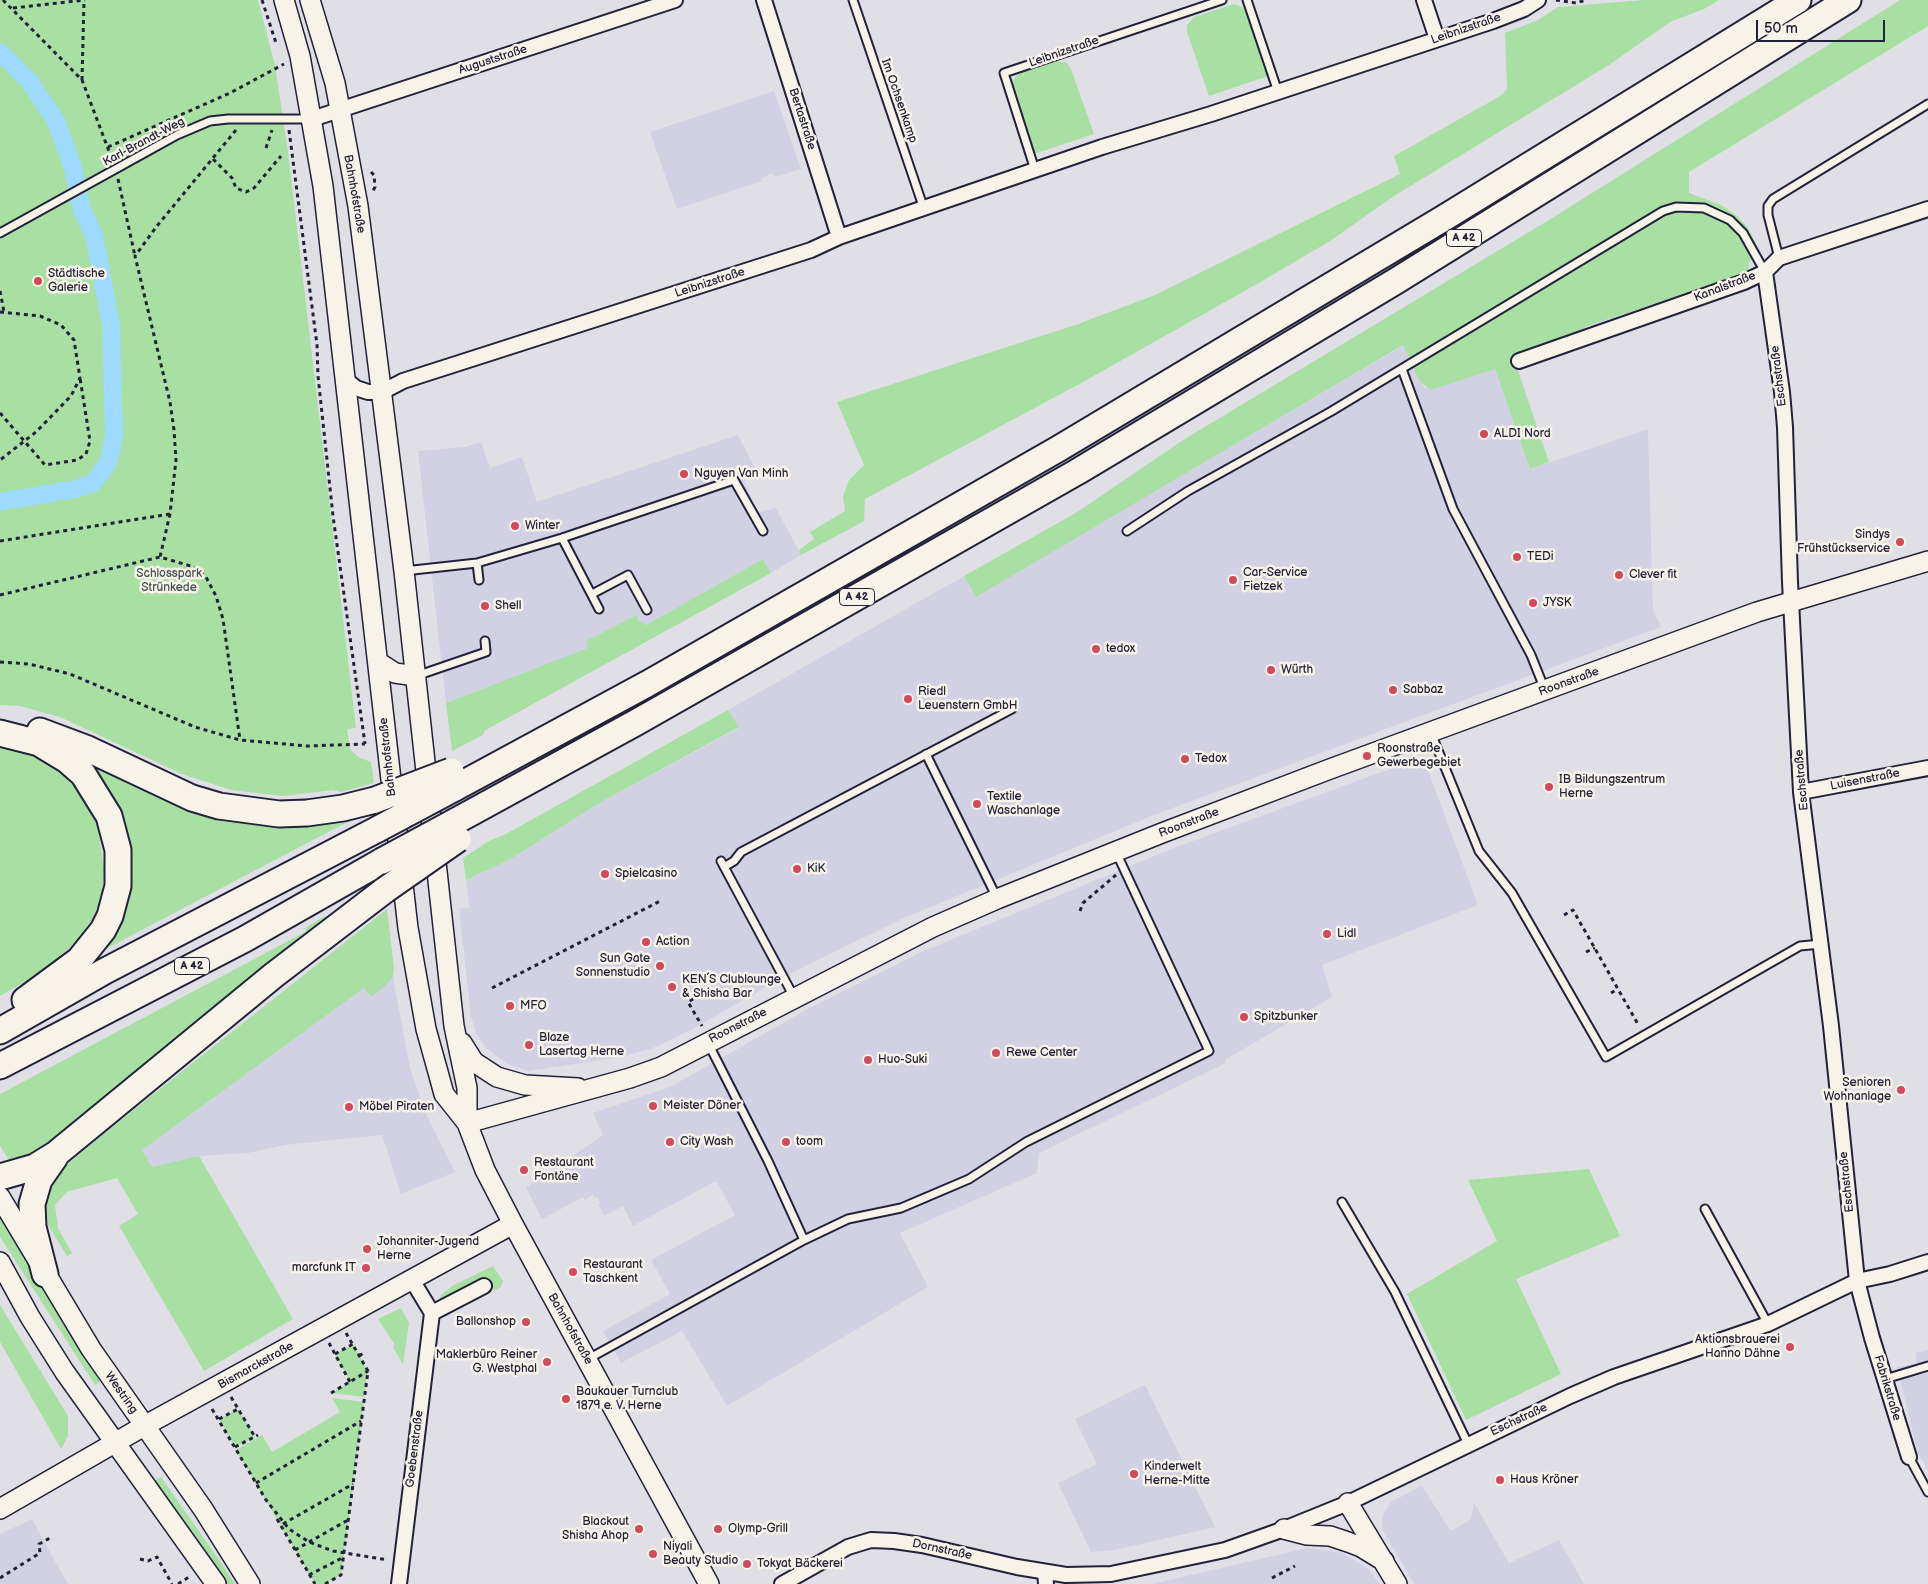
<!DOCTYPE html>
<meta charset="utf-8">
<style>
body{margin:0}
#map{position:relative;width:1928px;height:1584px;overflow:hidden;background:#e1dfe6;font-family:"Balsamiq Sans",sans-serif}
canvas{display:block}
.scale{position:absolute;left:1756px;top:20px;width:129px;height:22px;box-sizing:border-box;border:2px solid #22223b;border-top:0;padding-left:6px;font-size:15px;line-height:18px;white-space:nowrap;color:#22223b;-webkit-text-stroke:4px #f7f3e8;paint-order:stroke}
</style>
<div id="map">
<canvas width="1928" height="1584"></canvas>
<div class="scale">50 m</div>
</div>
<script>
const g = document.querySelector('canvas').getContext('2d');
g.lineJoin = 'round';
function fillPath(path, color) { g.fillStyle = color; g.fill(path, 'evenodd'); }
const toPath = rows => new Path2D(rows.map(r => 'M' + r).join(''));
function trace(path, color, width, dash) { g.strokeStyle = color; g.lineWidth = width; g.lineCap = dash ? 'butt' : 'round'; g.setLineDash(dash || []); g.stroke(path); }
function label(font, color, halo, rows, align = 'center') {
  g.font = font + ' "Balsamiq Sans",sans-serif'; g.lineWidth = 5; g.setLineDash([]); g.textBaseline = 'middle'; g.strokeStyle = halo; g.fillStyle = color; for (const [text, x, y, turn = 0] of rows) {
    g.save(); g.translate(x, y); g.rotate((+turn || 0) * Math.PI / 180); g.textAlign = isNaN(turn) ? turn : align; if (halo) g.strokeText(text, 0, 0); g.fillText(text, 0, 0); g.restore();
  }
}
fillPath(toPath([
 [774,91,801,169,775,177,773,173,761,178,762,181,677,209,650,132],
 [1404,345,1420,382,1425,388,1495,368,1530,469,1648,429,1653,610,1661,627,1154,815,906,917,787,975,691,1030,653,1048,621,1057,528,1071,507,1064,486,1048,476,1033,471,1016,459,909,469,907,466,880,509,860,601,802,739,728,728,710,964,576,976,596],
 [738,435,757,472,745,477,745,482,756,510,760,512,776,508,801,555,771,573,763,559,646,625,639,621,636,615,586,641,589,648,446,703,418,451,465,447,481,442,490,468,522,457,537,502],
 [1423,757,1478,905,1322,965,1332,997,1225,1060,1226,1063,1039,1153,1037,1173,900,1233,928,1287,727,1406,682,1331,621,1363,603,1331,670,1294,651,1260,735,1215,716,1181,633,1226,623,1206,604,1216,598,1204,601,1203,597,1197,595,1198,593,1195,585,1200,583,1197,542,1219,526,1188,603,1135,593,1113,670,1087,806,1010,921,952,1176,847],
 [393,977,410,1068,425,1112,455,1172,401,1194,382,1135,285,1145,248,1153,199,1156,152,1168,142,1150,364,988,371,997],
 [1928,1350,1928,1470,1918,1453,1897,1367,1917,1363,1915,1353],
 [1145,1385,1215,1527,1115,1550,1091,1552,1058,1483,1097,1464,1075,1419],
 [1422,1486,1451,1531,1471,1519,1474,1503,1509,1563,1559,1540,1584,1584,1414,1584,1382,1529,1383,1515,1391,1502],
 [32,1519,51,1554,68,1584,0,1584,0,1534],
 [1307,1548,1340,1552,1369,1569,1380,1584,1152,1584]
]), '#d2d1e4');
fillPath(toPath([
 [0,0,258,0,275,65,288,152,356,728,347,729,350,749,358,757,371,762,374,783,341,792,333,790,283,796,231,790,182,774,60,717,20,706,0,705],
 [1643,0,1719,0,1704,9,1670,22,1609,65,1394,196,1330,241,1264,280,1083,382,865,499,864,521,801,555,799,550,814,539,810,532,845,511,843,496,849,480,864,465,837,402,1078,324,1155,295,1400,174,1394,156,1502,95,1507,89,1505,33,1538,20,1558,7],
 [1900,0,1928,0,1928,26,1689,172,1689,193,1721,205,1737,216,1749,229,1762,257,1749,261,1748,272,1585,327,1584,329,1514,359,1549,462,1530,469,1495,369,1431,390,1420,382,1403,345,976,597,964,576,1079,511,1183,440,1549,220],
 [1234,4,1244,8,1247,12,1268,76,1209,96,1187,32,1187,25,1194,17],
 [1056,61,1067,63,1071,69,1094,134,1034,154,1012,89,1013,80,1019,73],
 [763,559,771,573,484,731,484,734,479,737,452,751,446,703,588,648,586,641,636,615,639,621,646,625],
 [728,710,739,727,601,802,509,860,466,880,463,858,489,841,506,834],
 [0,745,23,750,52,764,80,792,98,827,104,870,102,893,94,916,76,942,37,975,0,996],
 [75,750,191,806,347,813,351,820,100,952,125,879],
 [387,909,394,968,393,977,386,985,371,997,364,988,142,1150,152,1167,199,1156,293,1319,204,1371,119,1226,138,1214,117,1178,67,1192,55,1205,58,1228,72,1253,67,1256,48,1225,45,1184,103,1134],
 [325,916,329,923,40,1156,10,1162,0,1146,0,1094,307,931,305,928],
 [1589,1169,1620,1236,1516,1279,1561,1374,1466,1420,1407,1294,1497,1241,1468,1180],
 [0,1218,100,1381,95,1385,0,1237],
 [493,1266,503,1281,501,1287,494,1291,488,1279,443,1301,439,1301,441,1295,452,1286],
 [0,1305,68,1416,68,1436,61,1449,0,1342],
 [401,1308,409,1323,403,1364,393,1347,395,1345,378,1319],
 [353,1344,368,1371,364,1397,331,1393,350,1382,335,1354],
 [332,1398,364,1402,341,1575,325,1584,315,1584,236,1450,262,1435,272,1452,340,1412],
 [238,1409,255,1437,235,1447,219,1419],
 [161,1477,224,1567,235,1584,227,1584,154,1481]
]), '#a8dfa3');
trace(toPath([
 [0,52,29,81,56,121,73,168,82,210,94,235,111,325,114,436,108,463,93,483,75,489,0,502]
]), '#9ed9fe', 18);
const lane = toPath([
 [853,0,924,209],
 [1247,0,1278,92],
 [1035,170,1004,73,1222,0],
 [0,233,177,135,210,121,228,119,309,119],
 [1779,258,1768,215,1768,206,1773,199,1928,104],
 [1402,369,1453,509,1531,655,1545,690],
 [1127,531,1188,491,1330,412,1663,211,1676,207,1704,208,1730,220,1743,233,1765,272],
 [562,538,599,609],
 [477,563,479,580],
 [404,571,477,563,562,538,734,480,763,531],
 [592,594,628,575,647,610],
 [416,676,486,652,485,641],
 [1431,733,1479,851,1512,893,1606,1057,1800,946,1821,944],
 [926,754,997,898],
 [721,861,794,997],
 [724,867,734,861,741,852,1012,709],
 [1342,1202,1395,1292,1468,1444],
 [1705,1209,1768,1324],
 [804,1240,848,1219,901,1208,969,1179,1026,1142,1209,1051,1116,852],
 [588,1359,804,1240,768,1161,708,1043],
 [1885,1379,1928,1366],
 [1909,1457,1928,1492]
]);
const street = toPath([
 [764,0,839,237],
 [1424,0,1437,39],
 [312,119,675,0],
 [1519,361,1744,282,1765,272,1779,258,1928,209],
 [345,379,356,388,368,392,382,392,403,381,811,250,839,237,1102,147,1211,114,1493,21,1524,9,1538,0],
 [1801,792,1928,768],
 [432,1313,484,1286],
 [1909,1457,1872,1338,1857,1281,1890,1274,1928,1262],
 [1045,1572,1046,1584],
 [399,1584,432,1313,412,1280],
 [782,1584,848,1547,871,1540,894,1541,922,1545,1017,1567,1066,1575,1111,1574,1225,1550,1284,1529,1348,1503,1570,1396,1614,1377,1768,1324,1857,1281,1831,1026,1801,792,1790,582,1785,427,1782,392,1765,272]
]);
const secondary = toPath([
 [284,0,300,56,323,186,408,928,426,1029,438,1072,444,1094,467,1123,485,1170,513,1224,709,1584],
 [310,0,335,83,358,206,404,571,454,1026,467,1088,467,1123],
 [378,662,395,673,416,676],
 [462,1043,474,1062,497,1077,525,1085,578,1088],
 [467,1123,630,1078,661,1067,933,927,997,899,1162,833,1330,769,1757,612,1928,561],
 [0,1197,91,1349,203,1509,250,1584],
 [0,1262,30,1317,64,1371,216,1584],
 [1348,1503,1397,1584],
 [0,1509,144,1426,513,1224],
 [1284,1529,1307,1535,1330,1536,1348,1542,1361,1547,1384,1561]
]);
const highway = toPath([
 [40,731,88,749,192,798,219,806,279,814,307,813,343,808,375,800],
 [0,733,39,743,67,760,83,774,109,816,118,850,118,886,110,916,103,930,79,960,25,1000],
 [453,789,647,684,1058,449,1444,218,1798,0],
 [456,821,637,722,1077,472,1396,281,1848,0],
 [0,1031,105,971,378,829],
 [0,1066,245,939,382,861],
 [0,1177,35,1167,56,1154,274,975,385,890],
 [45,1274,33,1227,32,1204,39,1180,55,1157]
]);
trace(lane, '#22223b', 11);
trace(street, '#22223b', 18);
trace(secondary, '#22223b', 22);
trace(highway, '#22223b', 29);
trace(toPath([
 [3,0,82,80,112,159],
 [262,0,276,43],
 [1556,0,1576,3,1586,0],
 [13,8,85,0],
 [82,80,84,0],
 [236,130,157,226,135,256,170,402,174,430,176,460,170,514,160,557,194,567,206,577,216,596,223,619,240,740],
 [289,130,317,345,318,376,333,516,365,744],
 [108,147,230,93,284,64],
 [266,148,272,130],
 [213,159,232,178,236,188,246,192,254,188,281,156],
 [371,172,374,175,375,187,373,191],
 [118,179,135,256],
 [0,291,4,312],
 [0,312,40,316,61,325,74,340,80,378,71,396,36,432,0,460],
 [0,413,45,465,77,460,86,454,90,441,80,378],
 [0,541,170,514],
 [0,595,160,557],
 [0,662,29,664,70,674,195,727,240,740,307,746,365,744],
 [1080,911,1083,903,1116,875],
 [1564,915,1573,910,1639,1026],
 [1586,952,1595,948],
 [492,988,662,900],
 [1611,993,1618,989],
 [700,995,688,1002,702,1026],
 [329,1343,350,1382],
 [335,1354,353,1344],
 [359,1356,365,1352],
 [331,1393,368,1371],
 [231,1397,255,1437],
 [212,1409,266,1500,289,1529,309,1542,333,1551,388,1560],
 [219,1419,238,1409],
 [235,1447,258,1435],
 [256,1483,361,1421],
 [277,1519,315,1584],
 [283,1524,353,1484],
 [295,1550,348,1520],
 [140,1559,148,1561,157,1557,172,1584],
 [309,1575,342,1558],
 [0,1578,40,1553,39,1544,50,1538],
 [1272,1578,1295,1566],
 [178,1584,189,1577],
 [325,1584,341,1575,368,1371,346,1333]
]), '#22223b', 3, [4, 4]);
trace(lane, '#f7f3e8', 7);
trace(street, '#f7f3e8', 14);
trace(secondary, '#f7f3e8', 19);
trace(highway, '#f7f3e8', 25);
const highwayBridge = toPath([
 [375,800,451,771],
 [378,829,453,789],
 [382,861,456,821],
 [385,890,458,839]
]);
trace(highwayBridge, '#22223b', 29, []);
trace(highwayBridge, '#f7f3e8', 25);
for (const [x, y, r, color] of [
 [38,281,5,"#d1495b"],
 [1484,434,5,"#d1495b"],
 [684,474,5,"#d1495b"],
 [515,526,5,"#d1495b"],
 [1900,542,5,"#d1495b"],
 [1517,557,5,"#d1495b"],
 [1619,575,5,"#d1495b"],
 [1233,580,5,"#d1495b"],
 [1533,603,5,"#d1495b"],
 [485,606,5,"#d1495b"],
 [1096,649,5,"#d1495b"],
 [1271,670,5,"#d1495b"],
 [1393,690,5,"#d1495b"],
 [908,699,5,"#d1495b"],
 [1367,756,5,"#d1495b"],
 [1185,759,5,"#d1495b"],
 [1549,787,5,"#d1495b"],
 [977,804,5,"#d1495b"],
 [797,869,5,"#d1495b"],
 [605,874,5,"#d1495b"],
 [1327,934,5,"#d1495b"],
 [646,942,5,"#d1495b"],
 [660,966,5,"#d1495b"],
 [672,987,5,"#d1495b"],
 [510,1006,5,"#d1495b"],
 [1244,1017,5,"#d1495b"],
 [529,1045,5,"#d1495b"],
 [996,1053,5,"#d1495b"],
 [868,1060,5,"#d1495b"],
 [1901,1090,5,"#d1495b"],
 [653,1106,5,"#d1495b"],
 [349,1107,5,"#d1495b"],
 [670,1142,5,"#d1495b"],
 [786,1142,5,"#d1495b"],
 [524,1170,5,"#d1495b"],
 [367,1249,5,"#d1495b"],
 [366,1268,5,"#d1495b"],
 [573,1272,5,"#d1495b"],
 [526,1322,5,"#d1495b"],
 [1790,1347,5,"#d1495b"],
 [547,1362,5,"#d1495b"],
 [566,1399,5,"#d1495b"],
 [1134,1474,5,"#d1495b"],
 [1500,1480,5,"#d1495b"],
 [639,1529,5,"#d1495b"],
 [718,1529,5,"#d1495b"],
 [653,1554,5,"#d1495b"],
 [747,1564,5,"#d1495b"]
]) { const dot = new Path2D(); dot.arc(x, y, r, 0, 2 * Math.PI); g.fillStyle = color; g.fill(dot); trace(dot, '#f7f3e8', 2); }
for (const [x, y, w] of [
 [1464,238,35],
 [857,597,35],
 [192,966,35]
]) { const box = new Path2D(); box.roundRect(x - w / 2, y - 8.5, w, 17, 4); g.fillStyle = '#f7f3e8'; g.fill(box); trace(box, '#22223b', 1); }
label('bold 11px', '#22223b', null, [
 ["A 42",1464,238],
 ["A 42",857,597],
 ["A 42",192,966]
]);
label('12px', '#22223b', '#f7f3e8', [
 ["Leibnizstraße",1466,29,-19],
 ["Leibnizstraße",1064,52,-19],
 ["Auguststraße",493,60,-18],
 ["Im Ochsenkamp",899,101,71],
 ["Bertastraße",802,119,72],
 ["Karl-Brandt-Weg",144,142,-28],
 ["Bahnhofstraße",354,194,80],
 ["Leibnizstraße",710,283,-18],
 ["Kanalstraße",1725,287,-21],
 ["Eschstraße",1779,376,-97],
 ["Roonstraße",1569,682,-20],
 ["Bahnhofstraße",388,757,-96],
 ["Eschstraße",1802,780,-95],
 ["Luisenstraße",1865,780,-11],
 ["Roonstraße",1189,823,-21],
 ["Roonstraße",738,1026,-27],
 ["Eschstraße",1847,1182,-96],
 ["Bahnhofstraße",570,1329,61],
 ["Bismarckstraße",256,1366,-29],
 ["Fabrikstraße",1887,1388,73],
 ["Westring",121,1393,55],
 ["Eschstraße",1519,1420,-25],
 ["Goebenstraße",415,1449,-83],
 ["Dornstraße",942,1550,12]
]);
label('12px', '#22223b', '#f7f3e8', [
 ["Städtische",48,274],
 ["Galerie",48,288],
 ["ALDI Nord",1494,434],
 ["Nguyen Van Minh",694,474],
 ["Winter",525,526],
 ["Sindys",1890,535,"right"],
 ["Frühstückservice",1890,549,"right"],
 ["TEDi",1527,557],
 ["Car-Service",1243,573],
 ["Fietzek",1243,587],
 ["Clever fit",1629,575],
 ["JYSK",1543,603],
 ["Shell",495,606],
 ["tedox",1106,649],
 ["Würth",1281,670],
 ["Sabbaz",1403,690],
 ["Riedl",918,692],
 ["Leuenstern GmbH",918,706],
 ["Roonstraße",1377,749],
 ["Gewerbegebiet",1377,763],
 ["Tedox",1195,759],
 ["IB Bildungszentrum",1559,780],
 ["Herne",1559,794],
 ["Textile",987,797],
 ["Waschanlage",987,811],
 ["KiK",807,869],
 ["Spielcasino",615,874],
 ["Lidl",1337,934],
 ["Action",656,942],
 ["Sun Gate",650,959,"right"],
 ["Sonnenstudio",650,973,"right"],
 ["KEN´S Clublounge",682,980],
 ["& Shisha Bar",682,994],
 ["MFO",520,1006],
 ["Spitzbunker",1254,1017],
 ["Blaze",539,1038],
 ["Lasertag Herne",539,1052],
 ["Rewe Center",1006,1053],
 ["Huo-Suki",878,1060],
 ["Senioren",1891,1083,"right"],
 ["Wohnanlage",1891,1097,"right"],
 ["Meister Döner",663,1106],
 ["Möbel Piraten",359,1107],
 ["City Wash",680,1142],
 ["toom",796,1142],
 ["Restaurant",534,1163],
 ["Fontäne",534,1177],
 ["Johanniter-Jugend",377,1242],
 ["Herne",377,1256],
 ["Restaurant",583,1265],
 ["Taschkent",583,1279],
 ["marcfunk IT",356,1268,"right"],
 ["Ballonshop",516,1322,"right"],
 ["Aktionsbrauerei",1780,1340,"right"],
 ["Hanno Dähne",1780,1354,"right"],
 ["Maklerbüro Reiner",537,1355,"right"],
 ["G. Westphal",537,1369,"right"],
 ["Baukauer Turnclub",576,1392],
 ["1879 e. V. Herne",576,1406],
 ["Kinderwelt",1144,1467],
 ["Herne-Mitte",1144,1481],
 ["Haus Kröner",1510,1480],
 ["Blackout",629,1522,"right"],
 ["Shisha Ahop",629,1536,"right"],
 ["Olymp-Grill",728,1529],
 ["Niyali",663,1547],
 ["Beauty Studio",663,1561],
 ["Tokyat Bäckerei",757,1564]
], 'left');
label('12px', '#445155', '#f7f3e8', [
 ["Schlosspark",169,574],
 ["Strünkede",169,588]
]);
</script>
